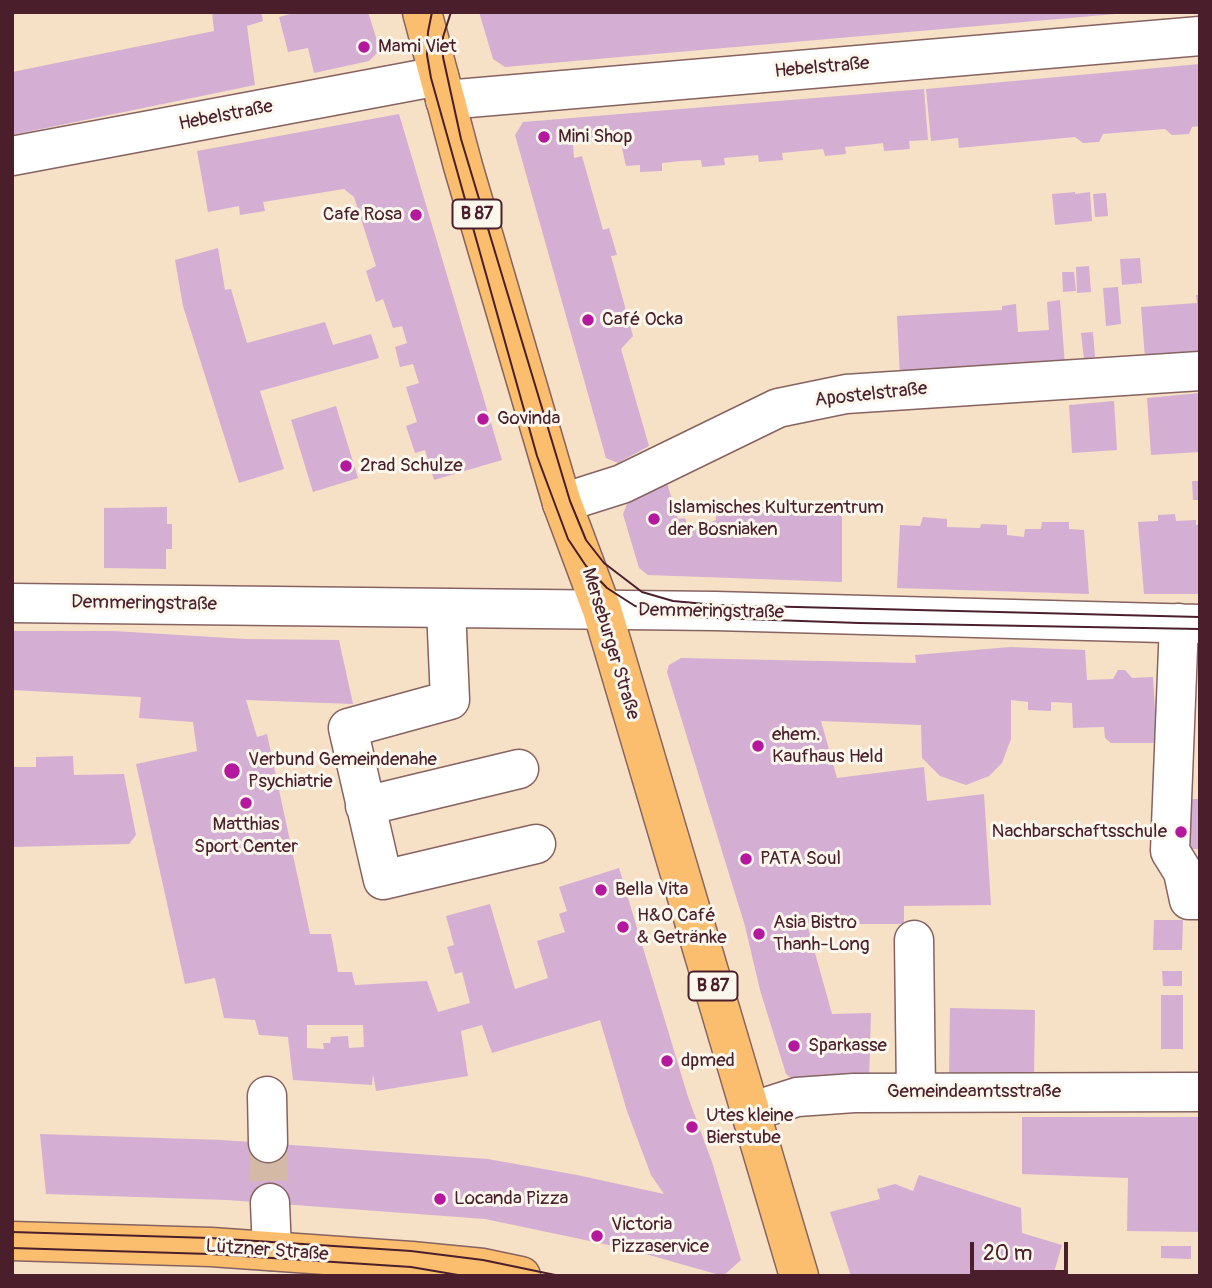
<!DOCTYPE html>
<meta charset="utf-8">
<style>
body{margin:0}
#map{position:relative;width:1212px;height:1288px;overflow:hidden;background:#f6e0c6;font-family:Pangolin,sans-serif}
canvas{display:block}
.frame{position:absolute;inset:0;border:14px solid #4a1f2b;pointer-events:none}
.scale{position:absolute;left:970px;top:1242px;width:98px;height:32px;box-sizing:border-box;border:4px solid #4a1f2b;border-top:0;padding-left:9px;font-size:21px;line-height:24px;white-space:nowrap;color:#4a1f2b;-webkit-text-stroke:5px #fbf7ec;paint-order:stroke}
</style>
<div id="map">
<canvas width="1212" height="1288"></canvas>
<div class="frame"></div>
<div class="scale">20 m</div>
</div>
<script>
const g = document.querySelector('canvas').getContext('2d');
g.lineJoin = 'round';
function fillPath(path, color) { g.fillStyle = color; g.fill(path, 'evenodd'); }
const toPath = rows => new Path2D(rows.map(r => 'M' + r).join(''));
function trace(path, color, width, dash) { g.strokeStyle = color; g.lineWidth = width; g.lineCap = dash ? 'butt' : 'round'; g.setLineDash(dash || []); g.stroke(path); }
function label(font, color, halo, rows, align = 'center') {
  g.font = font + ' Pangolin,sans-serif'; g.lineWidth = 6; g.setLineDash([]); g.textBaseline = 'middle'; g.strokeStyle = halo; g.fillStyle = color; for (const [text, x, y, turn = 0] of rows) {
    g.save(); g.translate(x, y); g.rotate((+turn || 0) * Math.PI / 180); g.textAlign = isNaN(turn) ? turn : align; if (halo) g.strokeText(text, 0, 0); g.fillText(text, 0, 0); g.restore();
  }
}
fillPath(toPath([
 [212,12,261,12,263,21,247,26,255,85,12,135,12,72,214,31],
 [297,12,368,12,380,50,369,61,314,73,308,48,288,52,279,17],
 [479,12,1116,12,1116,14,505,67,493,59],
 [1200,64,1200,126,1192,127,1189,134,1172,135,1165,129,1103,134,1099,142,1083,143,1075,137,959,148,958,138,931,141,926,89],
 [924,89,928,140,909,141,910,149,884,151,883,143,866,145,845,147,846,154,825,156,823,149,782,153,783,160,759,162,758,155,724,158,725,165,702,167,701,160,681,161,662,163,662,171,640,172,640,165,626,166,620,139,573,144,574,158,582,156,603,230,609,228,617,255,611,256,633,336,621,349,649,446,618,463,606,458,515,135,523,122],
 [399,114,502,460,434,480,425,450,415,453,406,426,417,422,406,387,419,383,413,364,400,367,395,347,407,343,402,326,393,328,383,299,376,302,366,271,376,266,354,197,344,189,263,202,265,211,240,215,239,206,208,212,197,151],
 [1075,192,1075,194,1090,192,1092,221,1055,225,1052,194],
 [1106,193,1108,216,1095,217,1093,194],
 [218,248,225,290,231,289,247,343,325,322,333,345,371,334,379,358,260,391,284,469,239,483,183,306,175,260],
 [1140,258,1142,283,1122,285,1120,259],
 [1089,266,1091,292,1077,293,1076,267],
 [1062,272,1074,272,1076,291,1063,292],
 [1118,287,1121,324,1106,326,1103,288],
 [1196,295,1200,295,1200,353,1145,358,1141,307,1197,303],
 [1060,300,1065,365,900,377,897,316,1002,310,1002,306,1016,304,1018,332,1049,330,1047,302],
 [1093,332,1095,357,1084,359,1081,333],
 [1200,393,1200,452,1151,455,1147,398],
 [1114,401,1117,450,1072,453,1069,405],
 [336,406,358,478,313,492,291,420],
 [1192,481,1200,481,1200,500,1193,500],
 [667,483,678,519,685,518,689,531,716,520,717,501,842,506,842,582,648,575,639,568,623,514,627,504],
 [167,507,167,524,172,524,172,549,166,549,166,569,104,568,104,508],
 [1175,514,1176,521,1196,520,1196,525,1200,525,1200,594,1144,594,1138,522,1158,521,1158,515],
 [923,517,947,519,947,527,980,528,981,524,1007,525,1007,535,1024,537,1025,529,1041,529,1042,522,1069,522,1069,529,1084,530,1089,594,897,588,900,525,920,526],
 [12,631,114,631,245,639,339,640,353,704,246,700,257,737,267,734,310,934,331,934,338,972,352,972,355,985,427,981,438,1012,470,1003,462,972,455,974,447,947,454,945,446,916,490,904,515,989,548,978,537,941,565,932,559,914,567,911,559,887,619,868,688,1097,712,1162,741,1260,723,1276,628,1249,485,1219,227,1200,46,1194,40,1134,222,1140,488,1159,577,1175,664,1194,651,1175,627,1111,600,1020,492,1053,482,1025,461,1031,468,1076,376,1091,373,1074,372,1085,293,1080,288,1037,259,1035,255,1020,224,1018,215,978,185,984,136,764,197,751,193,722,139,718,141,697,12,690],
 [307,1025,363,1025,364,1047,349,1048,348,1036,331,1037,330,1043,323,1043,324,1049,307,1048],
 [1010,647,1085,650,1087,680,1113,679,1118,670,1125,670,1132,678,1153,677,1157,743,1111,743,1105,738,1104,727,1073,728,1072,703,1051,702,1051,711,1028,710,1028,702,1011,700,1011,739,1002,763,989,776,966,785,940,776,922,758,921,725,821,721,837,778,924,767,927,801,984,794,991,905,904,906,904,924,807,924,832,1014,871,1013,869,1082,796,1082,786,1074,760,990,745,926,667,672,669,665,681,658,916,663,915,655],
 [73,756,74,775,124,774,136,835,129,844,12,847,12,767,36,767,36,757],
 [1179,799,1200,799,1200,849,1177,849],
 [1154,920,1183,920,1182,950,1153,950],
 [1162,971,1182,971,1182,986,1163,986],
 [1161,995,1183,995,1183,1049,1161,1049],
 [950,1008,1035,1010,1034,1076,949,1075],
 [1022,1117,1200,1117,1200,1232,1127,1231,1128,1178,1022,1174],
 [919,1175,1021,1208,1022,1233,1062,1245,1053,1276,851,1276,830,1212,880,1199,877,1189,895,1184,913,1191],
 [1161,1246,1191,1246,1191,1259,1161,1258]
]), '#d4afd3');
trace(toPath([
 [268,1143,270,1203]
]), '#d4b9a7', 38, [38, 19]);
const minor = toPath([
 [445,100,1200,36],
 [12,156,439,76],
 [562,503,622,484,778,408,846,394,1200,371],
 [12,603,715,611,1200,624],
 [446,608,450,700,348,728,383,880,536,844],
 [1179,623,1170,851,1183,872,1189,900,1200,900],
 [365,806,519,769],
 [914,940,916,1092],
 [267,1096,268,1143],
 [750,1112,797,1097,854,1093,1200,1092],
 [270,1203,272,1251]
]);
const major = toPath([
 [422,12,463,166,562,503,602,610,799,1276],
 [12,1241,211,1247,411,1261,483,1268,521,1276]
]);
trace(minor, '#866361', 41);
trace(major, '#866361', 41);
trace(minor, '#fff', 38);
trace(major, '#fbbe6e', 38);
trace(toPath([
 [432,12,428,32,427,55,431,78,537,456,568,539,586,566,607,588,635,606,687,617,859,623,1200,629],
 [451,12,443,37,443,57,461,139,570,501,586,540,604,563,642,592,673,601,716,605,1200,617],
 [12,1232,210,1238,411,1251,483,1260,560,1276],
 [12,1248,210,1254,411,1267,464,1276]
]), '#4a1f2b', 2);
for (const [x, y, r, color] of [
 [364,47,7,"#b5179e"],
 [544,137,7,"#b5179e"],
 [416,215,7,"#b5179e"],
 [588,320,7,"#b5179e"],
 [483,419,7,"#b5179e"],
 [346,466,7,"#b5179e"],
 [654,519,7,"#b5179e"],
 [758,746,7,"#b5179e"],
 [232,771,9,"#b5179e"],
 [246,803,7,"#b5179e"],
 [1181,832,7,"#b5179e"],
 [746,859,7,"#b5179e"],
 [601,890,7,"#b5179e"],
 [623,927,7,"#b5179e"],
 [759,934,7,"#b5179e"],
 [794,1046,7,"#b5179e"],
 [667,1061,7,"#b5179e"],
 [692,1127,7,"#b5179e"],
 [440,1199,7,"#b5179e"],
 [597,1236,7,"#b5179e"]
]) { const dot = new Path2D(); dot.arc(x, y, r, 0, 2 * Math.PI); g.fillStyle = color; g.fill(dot); trace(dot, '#fbf7ec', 2.5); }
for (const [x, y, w] of [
 [477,214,49],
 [713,986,49]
]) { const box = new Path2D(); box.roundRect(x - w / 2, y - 14.5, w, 29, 5); g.fillStyle = '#fbf7ec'; g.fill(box); trace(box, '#4a1f2b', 2); }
label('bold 18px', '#4a1f2b', null, [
 ["B 87",477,214],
 ["B 87",713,986]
]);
label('19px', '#4a1f2b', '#fbf7ec', [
 ["Mami Viet",378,47],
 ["Mini Shop",558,137],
 ["Cafe Rosa",402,215,"right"],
 ["Café Ocka",602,320],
 ["Govinda",497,419],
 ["2rad Schulze",360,466],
 ["Islamisches Kulturzentrum",668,508],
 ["der Bosniaken",668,530],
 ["ehem.",772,735],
 ["Kaufhaus Held",772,757],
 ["Verbund Gemeindenahe",248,760],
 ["Psychiatrie",248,782],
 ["Matthias",246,825,"center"],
 ["Sport Center",246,847,"center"],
 ["Nachbarschaftsschule",1167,832,"right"],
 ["PATA Soul",760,859],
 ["Bella Vita",615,890],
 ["H&O Café",637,916],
 ["& Getränke",637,938],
 ["Asia Bistro",773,923],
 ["Thanh-Long",773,945],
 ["Sparkasse",808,1046],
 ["dpmed",681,1061],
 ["Utes kleine",706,1116],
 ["Bierstube",706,1138],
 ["Locanda Pizza",454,1199],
 ["Victoria",611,1225],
 ["Pizzaservice",611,1247]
], 'left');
label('19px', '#4a1f2b', '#fbf7ec', [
 ["Hebelstraße",822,68,-5],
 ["Hebelstraße",226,116,-11],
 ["Apostelstraße",871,395,-6],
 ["Demmeringstraße",144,604,1],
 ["Demmeringstraße",711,612,1],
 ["Merseburger Straße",610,644,73],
 ["Gemeindeamtsstraße",974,1092],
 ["Lützner Straße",267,1251,4]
]);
</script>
